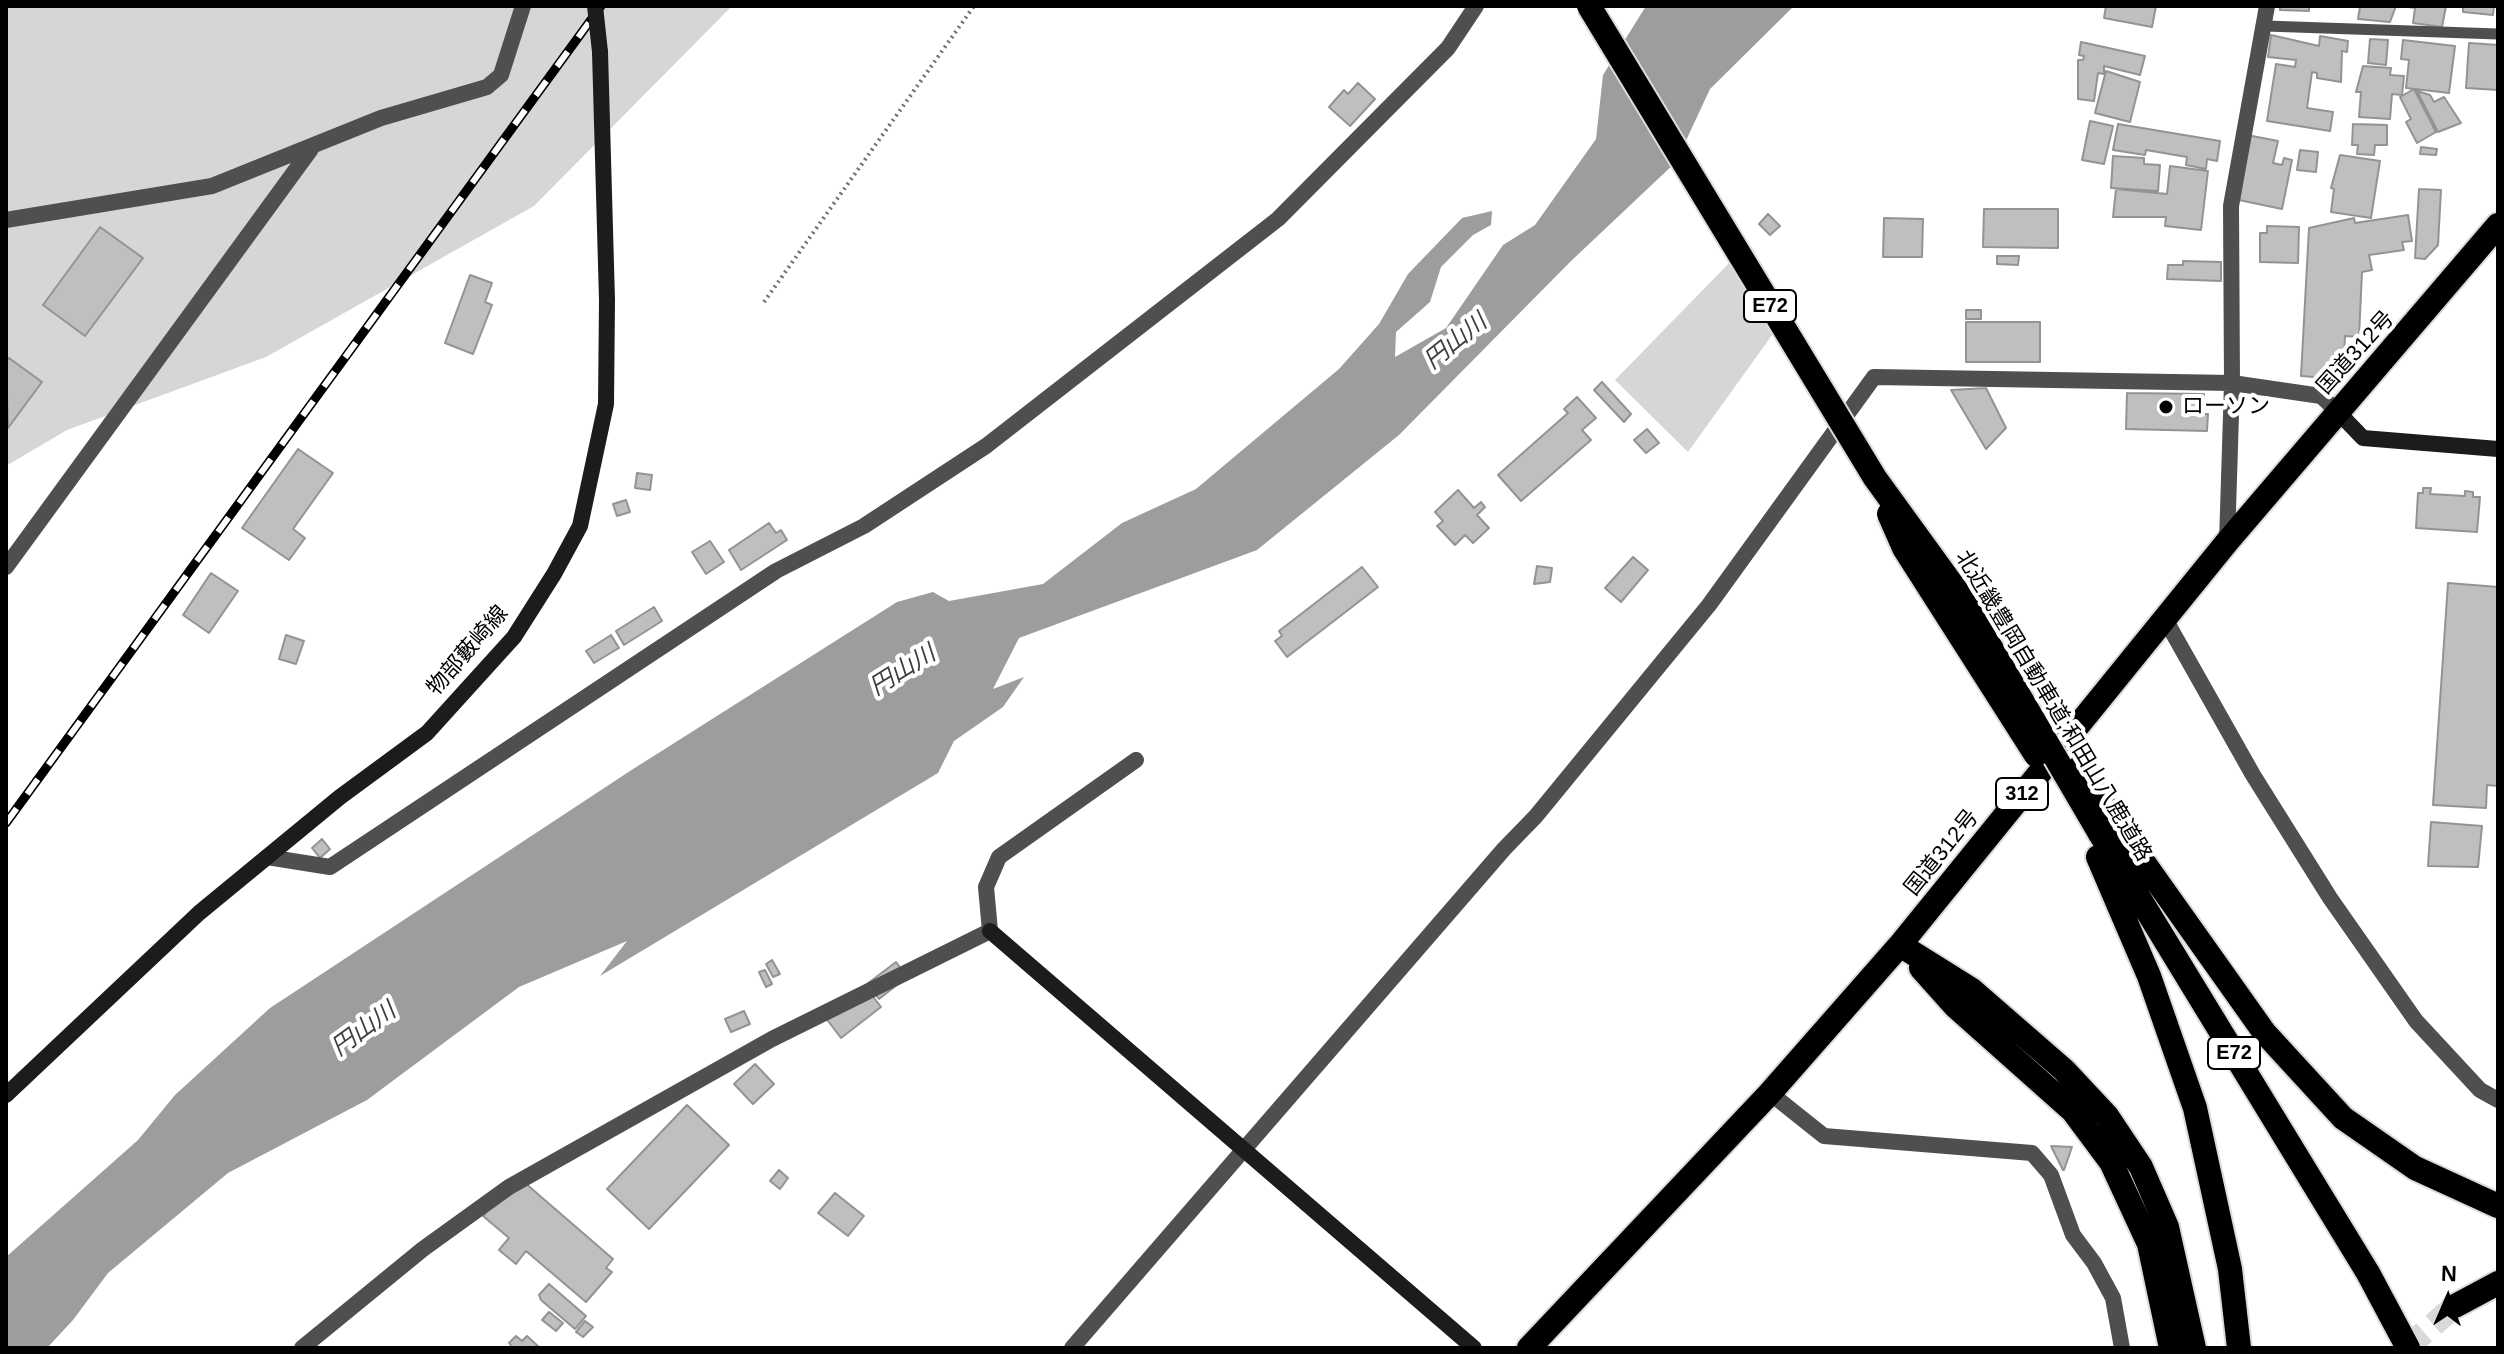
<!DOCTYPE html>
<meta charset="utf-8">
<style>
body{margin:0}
#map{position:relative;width:2504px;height:1354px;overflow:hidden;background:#fff;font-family:Arial,sans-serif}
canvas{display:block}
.frame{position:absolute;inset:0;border:8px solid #000;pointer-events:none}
.north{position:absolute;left:2408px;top:1258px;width:80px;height:80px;-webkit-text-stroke:6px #fff;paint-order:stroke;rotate:2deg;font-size:22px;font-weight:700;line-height:32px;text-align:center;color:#000}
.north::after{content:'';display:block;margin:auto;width:28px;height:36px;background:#000;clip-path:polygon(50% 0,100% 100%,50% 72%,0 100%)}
</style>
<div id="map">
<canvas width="2504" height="1354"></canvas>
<div class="frame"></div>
<div class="north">N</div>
</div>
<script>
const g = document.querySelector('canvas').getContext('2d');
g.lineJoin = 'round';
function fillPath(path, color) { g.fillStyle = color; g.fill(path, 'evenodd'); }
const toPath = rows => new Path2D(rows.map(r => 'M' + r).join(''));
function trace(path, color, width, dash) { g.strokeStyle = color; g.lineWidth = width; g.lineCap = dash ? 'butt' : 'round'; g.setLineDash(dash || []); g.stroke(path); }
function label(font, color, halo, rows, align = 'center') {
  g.font = font + ' Arial,"Noto Sans JP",sans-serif'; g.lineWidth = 8; g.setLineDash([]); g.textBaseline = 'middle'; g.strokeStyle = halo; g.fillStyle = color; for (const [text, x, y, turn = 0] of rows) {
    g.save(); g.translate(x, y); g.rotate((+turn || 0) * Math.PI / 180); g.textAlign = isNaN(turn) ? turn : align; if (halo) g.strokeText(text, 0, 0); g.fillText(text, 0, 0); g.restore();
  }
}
fillPath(toPath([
 [6,6,732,6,534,206,266,357,67,430,6,466],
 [1736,256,1780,324,1688,452,1615,380]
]), '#d6d6d6');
fillPath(toPath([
 [1646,6,1794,6,1710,89,1676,162,1570,262,1399,435,1257,550,1019,638,993,689,1024,677,1003,707,954,741,938,773,600,976,627,941,519,987,367,1100,228,1173,108,1273,73,1320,47,1348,6,1348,6,1257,138,1140,175,1095,270,1008,630,771,897,602,933,592,949,601,1043,584,1122,523,1196,489,1339,369,1379,324,1408,274,1462,218,1492,211,1491,225,1473,235,1441,267,1430,302,1396,332,1395,357,1446,328,1503,245,1535,225,1596,139,1603,75]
]), '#9d9d9d');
const building = toPath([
 [2106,6,2156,6,2152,27,2104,18,2106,6],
 [2280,6,2309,6,2309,11,2280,10,2280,6],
 [2352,6,2396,6,2390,22,2358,19,2360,7,2352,6],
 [2402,6,2446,6,2442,27,2413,23,2415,8,2402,6],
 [2463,6,2494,6,2493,15,2463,12,2463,6],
 [2271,35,2319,46,2320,36,2348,41,2347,52,2342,51,2341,82,2317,78,2317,73,2312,72,2307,108,2333,112,2330,131,2267,121,2276,64,2295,67,2296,60,2268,57,2271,35],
 [2370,39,2388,40,2386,65,2368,63,2370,39],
 [2403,40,2455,46,2449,93,2406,88,2409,60,2401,59,2403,40],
 [2081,42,2145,56,2140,75,2104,66,2104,74,2098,73,2094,101,2078,99,2078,60,2083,60,2084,56,2079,55,2081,42],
 [2469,43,2498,45,2498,90,2466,88,2469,43],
 [2363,66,2391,68,2390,75,2404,76,2402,95,2392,94,2390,119,2359,117,2361,92,2356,92,2363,66],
 [2106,71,2140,82,2130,122,2095,113,2106,71],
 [1358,83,1375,99,1350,126,1329,107,1344,90,1348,94,1358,83],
 [2414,89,2436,132,2417,143,2406,122,2411,119,2400,97,2414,89],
 [2417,91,2430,95,2434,102,2444,97,2461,123,2438,132,2417,91],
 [2090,121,2113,126,2104,164,2082,160,2090,121],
 [2118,124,2220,141,2217,161,2207,159,2206,169,2186,165,2187,157,2146,150,2145,155,2113,150,2118,124],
 [2353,124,2387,125,2387,145,2375,145,2374,155,2357,154,2358,145,2352,145,2353,124],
 [2247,135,2278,141,2273,163,2282,165,2284,158,2292,160,2282,209,2234,199,2247,135],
 [2421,147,2437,149,2436,155,2420,154,2421,147],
 [2300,150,2318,152,2316,172,2297,170,2300,150],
 [2340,155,2380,161,2371,218,2331,212,2334,189,2331,188,2340,155],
 [2113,156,2144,158,2144,164,2160,165,2158,191,2111,188,2113,156],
 [2170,166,2208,171,2201,230,2165,226,2166,217,2113,217,2116,189,2167,194,2170,166],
 [2419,189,2441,190,2438,245,2425,259,2415,258,2419,189],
 [1984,209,2058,209,2058,248,1983,247,1984,209],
 [1768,214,1780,226,1770,235,1759,224,1768,214],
 [2408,215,2412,241,2402,242,2404,250,2369,255,2372,270,2362,272,2359,337,2345,336,2344,357,2326,378,2301,376,2309,228,2354,218,2355,223,2408,215],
 [1884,218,1923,219,1922,257,1883,257,1884,218],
 [2267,226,2299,227,2298,263,2260,262,2260,233,2267,233,2267,226],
 [100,227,143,258,85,336,43,305,100,227],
 [1997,256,2019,256,2018,265,1997,264,1997,256],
 [2183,261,2221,262,2221,281,2167,279,2168,265,2183,265,2183,261],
 [470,275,492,283,485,302,492,305,473,354,445,343,470,275],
 [1966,310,1981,310,1981,319,1966,319,1966,310],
 [1966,322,2040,322,2040,362,1966,362,1966,322],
 [9,358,42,382,8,428,6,362,9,358],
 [1602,382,1631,414,1624,422,1594,390,1602,382],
 [1986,388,2006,428,1986,449,1951,390,1986,388],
 [2127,393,2204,394,2204,402,2199,402,2198,414,2208,414,2207,431,2126,429,2127,393],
 [1577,397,1596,418,1582,430,1591,440,1521,501,1498,475,1568,413,1564,409,1577,397],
 [1647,429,1659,443,1646,453,1634,440,1647,429],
 [298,449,333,473,293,529,305,538,289,560,242,528,298,449],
 [637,473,652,475,650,490,635,488,637,473],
 [2423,488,2431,488,2430,494,2465,496,2465,491,2473,492,2473,497,2480,497,2477,532,2416,528,2418,493,2423,493,2423,488],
 [1458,490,1474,508,1481,502,1485,507,1477,515,1489,528,1473,543,1465,535,1455,545,1437,526,1443,521,1435,512,1458,490],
 [626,500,630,512,617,516,613,504,626,500],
 [769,523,776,533,781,530,787,540,741,570,729,550,769,523],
 [710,541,724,562,706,574,692,552,710,541],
 [1633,557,1648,570,1621,602,1605,588,1633,557],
 [1537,566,1552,568,1550,582,1534,584,1537,566],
 [1362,567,1378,587,1287,657,1275,641,1282,636,1279,631,1362,567],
 [211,573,238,591,209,633,183,615,211,573],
 [2448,583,2498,587,2498,786,2487,785,2486,808,2433,805,2448,583],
 [654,607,662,621,624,645,616,631,654,607],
 [286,635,304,641,296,664,279,659,286,635],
 [611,635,619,648,594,663,586,651,611,635],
 [2431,822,2482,826,2478,867,2428,866,2431,822],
 [322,839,330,849,320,858,312,848,322,839],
 [772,960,780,974,773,977,766,964,772,960],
 [896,962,907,977,879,999,867,984,896,962],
 [765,970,772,984,766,987,759,972,765,970],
 [865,986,881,1007,841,1038,825,1017,865,986],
 [744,1011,750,1024,731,1032,725,1019,744,1011],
 [755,1064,774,1084,753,1104,734,1084,755,1064],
 [687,1105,729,1145,649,1229,607,1189,687,1105],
 [2051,1146,2072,1147,2064,1170,2063,1170,2051,1146],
 [779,1170,788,1178,780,1189,770,1181,779,1170],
 [517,1176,613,1259,606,1268,612,1272,586,1302,526,1251,516,1264,499,1250,509,1238,483,1216,517,1176],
 [835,1193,864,1216,848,1236,818,1213,835,1193],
 [549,1284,586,1316,575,1329,541,1300,539,1295,549,1284],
 [549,1312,563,1323,556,1331,542,1320,549,1312],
 [585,1321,593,1327,583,1337,576,1332,585,1321],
 [516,1336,522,1341,527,1336,540,1348,513,1348,509,1343,516,1336]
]);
fillPath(building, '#bfbfbf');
trace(building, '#939393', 2);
trace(toPath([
 [2406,1348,2455,1306]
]), '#d9d9d9', 24, [24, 12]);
const highway = toPath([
 [2115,822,2264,1032,2343,1118,2415,1168,2498,1206],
 [2099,832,2368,1273,2408,1348],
 [2098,857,2149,976,2195,1108,2230,1269,2239,1348],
 [1900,945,1972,990,2064,1070,2107,1116,2141,1167,2167,1227,2194,1348],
 [1921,968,1955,1006,2073,1111,2111,1162,2149,1244,2171,1348],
 [2455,1306,2498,1283],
 [1529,1348,1770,1093,1900,945,2227,542,2498,225]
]);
trace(highway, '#dbdbdb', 28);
trace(toPath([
 [764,302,974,6]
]), '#717171', 4, [2, 4]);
trace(toPath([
 [2266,26,2498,34]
]), '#4f4f4f', 11);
trace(toPath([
 [6,220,212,186,381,118,487,87,501,75,523,6],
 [2227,542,2232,383,2231,206,2267,6],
 [6,567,311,149],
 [2165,619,2253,775,2330,898,2416,1021,2480,1090,2498,1100],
 [267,857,330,867,776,571,864,526,986,446,1278,219,1448,48,1476,6],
 [1770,1093,1824,1136,2032,1153,2051,1175,2073,1235,2094,1263,2113,1298,2122,1348],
 [302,1348,423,1249,509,1187,772,1039,990,931,986,887,999,857,1136,760],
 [1072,1348,1504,849,1536,816,1709,605,1874,377,2232,383,2321,396,2338,412]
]), '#4f4f4f', 16);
trace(toPath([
 [2338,412,2363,438,2498,449],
 [990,931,1474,1348],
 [6,1095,199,913,340,797,427,733,514,637,554,574,580,526,606,404,607,300,600,52]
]), '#1c1c1c', 16);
trace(highway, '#000', 24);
const rail = toPath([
 [6,823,601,6]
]);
trace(rail, '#000', 9);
trace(rail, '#fff', 6, [18]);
const highwayBridge = toPath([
 [1589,6,1875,478,1962,598,2099,832],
 [1889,514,1904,548,2036,755],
 [2079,768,2115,822]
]);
trace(highwayBridge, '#dbdbdb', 28, []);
trace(toPath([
 [595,6,600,52]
]), '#1c1c1c', 16);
trace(highwayBridge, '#000', 24);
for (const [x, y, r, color] of [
 [2166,407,8,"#000"]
]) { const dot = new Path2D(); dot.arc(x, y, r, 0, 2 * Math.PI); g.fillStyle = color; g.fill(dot); trace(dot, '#fff', 3); }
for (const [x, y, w] of [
 [1770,306,52],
 [2022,794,52],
 [2234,1053,52]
]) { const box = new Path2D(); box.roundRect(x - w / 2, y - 16, w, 32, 6); g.fillStyle = '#fff'; g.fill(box); trace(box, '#000', 2); }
label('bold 20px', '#000', null, [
 ["E72",1770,306],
 ["312",2022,794],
 ["E72",2234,1053]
]);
label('22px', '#000', '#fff', [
 ["国道312号",2356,353,-48],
 ["物部藪崎線",468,651,-49],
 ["北近畿豊岡自動車道;和田山八鹿道路",2053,706,59],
 ["国道312号",1942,853,-51]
]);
label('22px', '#000', '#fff', [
 ["ローソン",2182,407]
], 'left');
label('italic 24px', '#3e3e3e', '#fff', [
 ["円山川",1456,342,-39],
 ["円山川",903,671,-32],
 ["円山川",364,1030,-36]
]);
</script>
